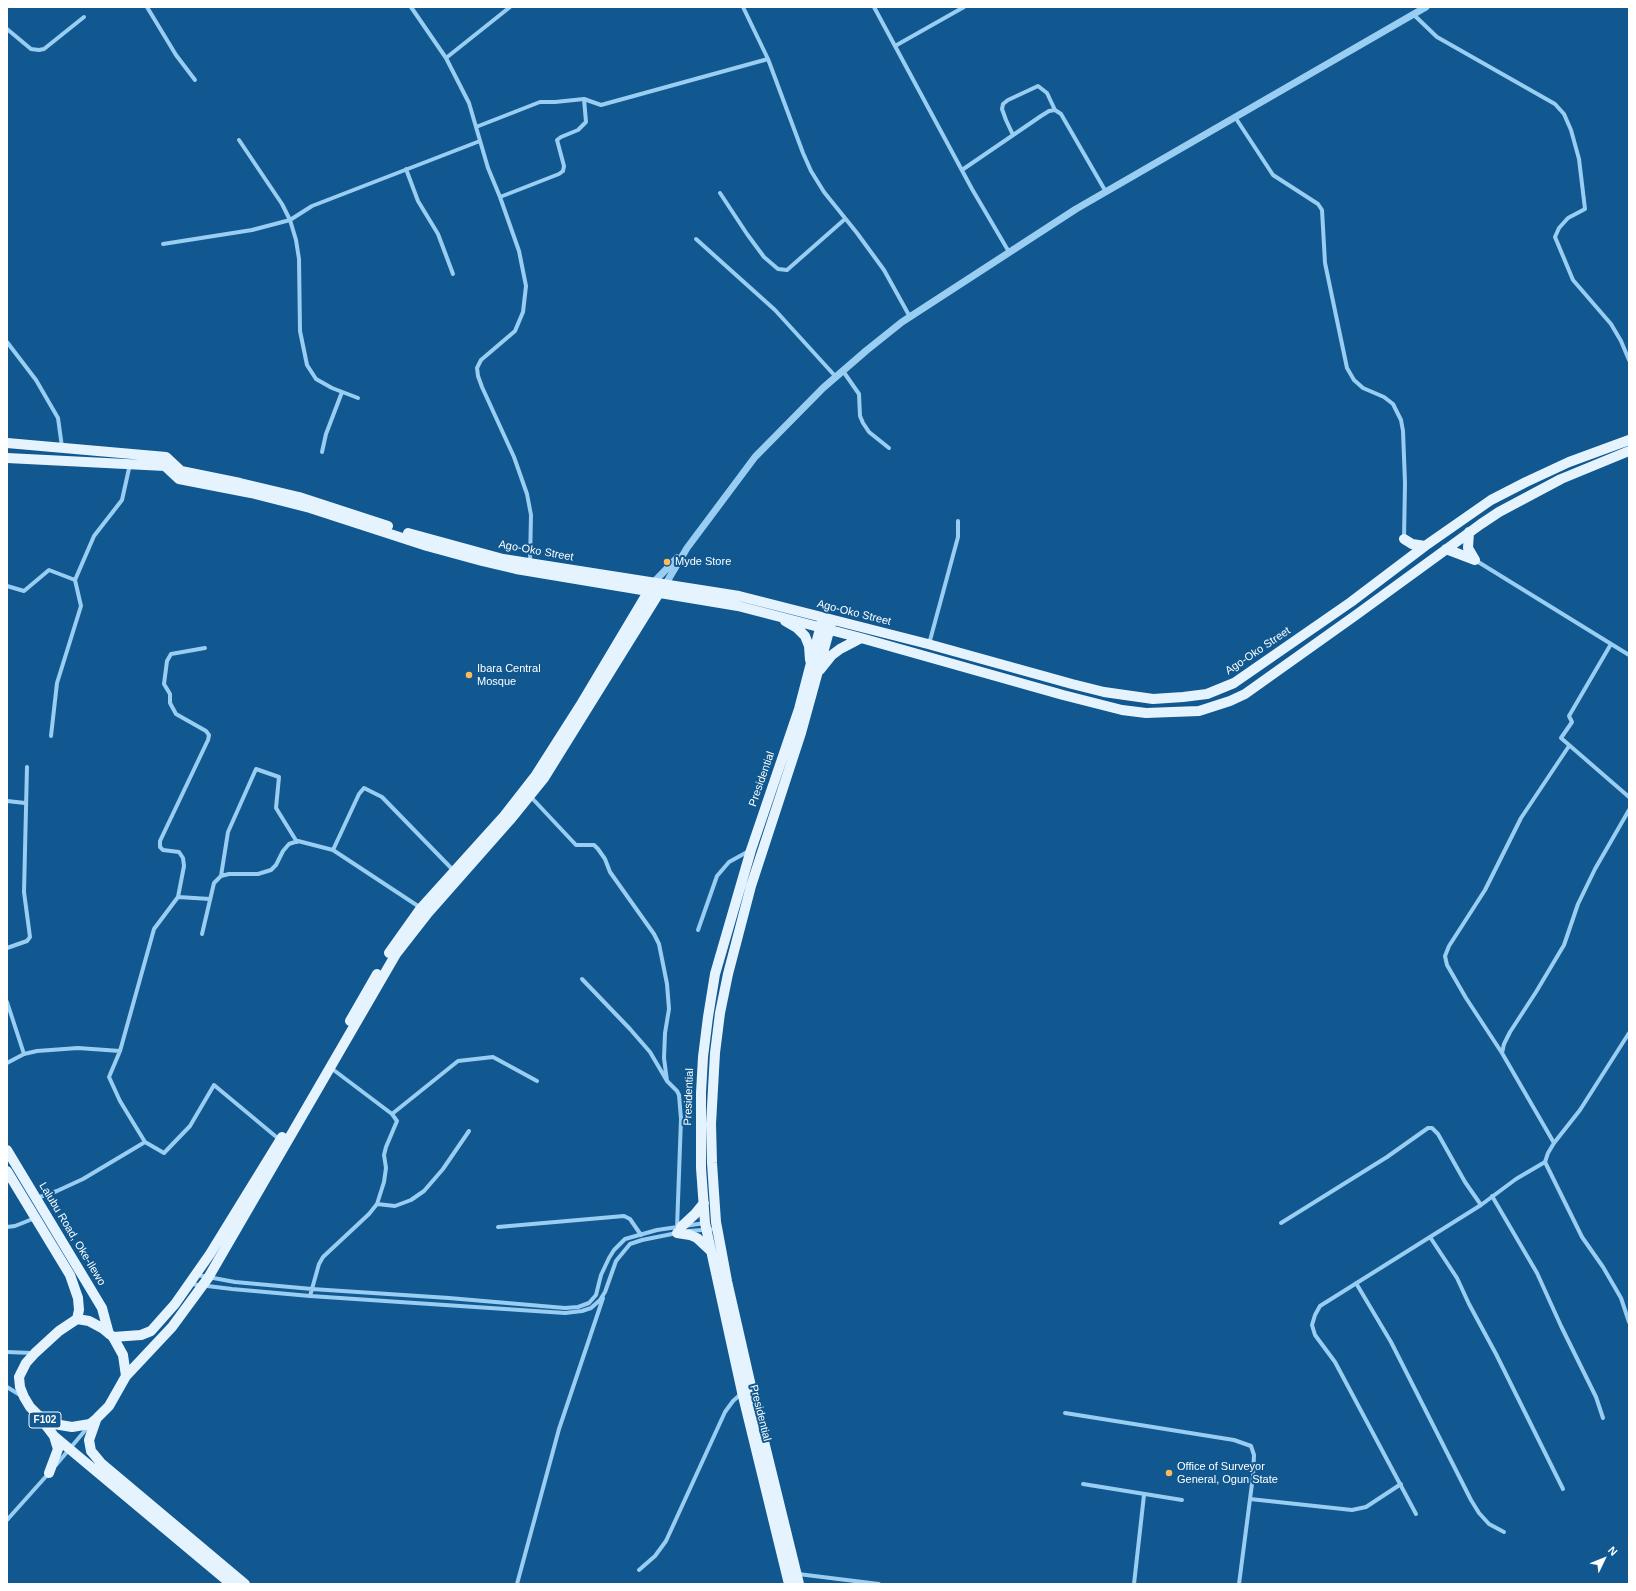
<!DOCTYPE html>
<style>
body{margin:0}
#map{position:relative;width:1636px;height:1591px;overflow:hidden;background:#10588f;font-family:Helvetica,sans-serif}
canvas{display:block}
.frame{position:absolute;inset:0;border:8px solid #fff;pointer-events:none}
.north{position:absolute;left:1584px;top:1539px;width:40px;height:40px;-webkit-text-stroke:3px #10588f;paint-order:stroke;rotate:47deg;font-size:11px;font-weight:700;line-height:16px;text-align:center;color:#fff}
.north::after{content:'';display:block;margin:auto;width:14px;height:18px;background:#fff;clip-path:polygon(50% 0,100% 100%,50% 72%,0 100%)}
</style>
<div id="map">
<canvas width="1636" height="1591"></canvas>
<div class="frame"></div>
<div class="north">N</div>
</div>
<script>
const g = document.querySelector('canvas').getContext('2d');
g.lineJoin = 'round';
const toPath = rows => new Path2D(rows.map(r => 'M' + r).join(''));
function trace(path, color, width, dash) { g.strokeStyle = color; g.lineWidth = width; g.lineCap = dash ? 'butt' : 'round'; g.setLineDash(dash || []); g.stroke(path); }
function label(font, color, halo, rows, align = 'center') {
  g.font = font + ' Helvetica,sans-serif'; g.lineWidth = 4; g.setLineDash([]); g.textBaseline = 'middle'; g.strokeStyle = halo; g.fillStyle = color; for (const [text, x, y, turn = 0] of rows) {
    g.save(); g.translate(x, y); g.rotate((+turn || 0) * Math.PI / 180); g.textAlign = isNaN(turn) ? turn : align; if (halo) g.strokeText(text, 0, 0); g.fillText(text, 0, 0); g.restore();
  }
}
trace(toPath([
 [147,7,176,55,195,80],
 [411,7,446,58,469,103,488,168,500,197,519,251,526,286,523,312,515,331,481,360,477,368,478,376,482,387,514,457,527,494,531,515,530,562],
 [743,7,768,59,803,153,811,171,824,192,857,233,884,270,910,317],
 [874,7,972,189,1009,252],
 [1414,15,1437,37,1555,104,1564,114,1571,130,1579,159,1585,209,1568,218,1559,228,1555,237,1573,280,1611,324,1621,341,1629,360],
 [7,29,31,49,39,50,44,49,84,17],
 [895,46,964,7],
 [446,58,510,7],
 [1235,117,1273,175,1318,204,1322,210,1325,263,1347,368,1354,380,1363,388,1384,397,1393,404,1401,420,1403,431,1405,483,1404,538],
 [476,127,540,102,555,102,584,99,601,105,768,59],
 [1013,135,1006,120,1002,109,1003,104,1008,100,1038,86,1047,93,1055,110],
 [239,140,282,204,290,220,296,240,299,259,300,331,307,365,316,379,332,388,358,398],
 [406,169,418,201,438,234,453,274],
 [962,170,1041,116,1049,111,1055,110,1061,114,1106,192],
 [720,193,747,234,764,257,778,269,787,270,845,219],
 [500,197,559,174,563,171,564,166,557,140,561,137,578,130,586,122,584,99],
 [696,239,775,310,836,377],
 [163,244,252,230,290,220,312,206,480,141],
 [7,342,36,380,58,418,62,447],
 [843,371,859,394,860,416,863,423,869,432,889,448],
 [322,452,326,434,342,392],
 [1475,560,1629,655],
 [7,586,24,591,49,570,75,580],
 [929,644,958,537,958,521],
 [1611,644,1569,716,1572,722,1561,738,1629,797],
 [205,648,171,654,167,661,164,684,170,694,170,703,176,714,206,731,209,735,208,740,160,841,160,847,163,850,179,852,183,858,184,866,178,897,154,929,120,1051,109,1077,120,1101,145,1142,164,1153,190,1126,214,1085,280,1140],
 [51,736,57,683,81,606,75,580,94,536,122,500,130,464],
 [530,796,576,845,594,845,598,849,605,859,610,872,654,934,659,944,667,984,669,1009,665,1033,664,1058,667,1081],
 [7,801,25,803],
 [333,850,359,794,364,788,382,797,454,871],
 [221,876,228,832,256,769,279,777,276,808,297,842],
 [178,897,210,899],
 [698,930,717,876,729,862,749,851],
 [202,934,214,883,221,876,229,874,258,874,271,870,276,865,283,851,289,844,298,841,333,850,421,908],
 [7,948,27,941,30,937,24,892,27,767],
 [582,979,630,1029,650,1052,667,1081,677,1091,679,1095,681,1119,677,1228],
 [7,1002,24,1054],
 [1502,1053,1504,1044,1510,1032,1536,992,1564,945,1578,904,1595,869,1629,810],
 [7,1063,24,1054,37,1051,78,1048,120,1051],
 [392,1114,458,1061,493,1057,537,1081],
 [1554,1143,1502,1053,1466,998,1447,965,1445,956,1449,946,1485,890,1521,818,1569,746],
 [1545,1162,1582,1237,1603,1267,1621,1298,1629,1322],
 [1492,1196,1537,1273,1561,1326,1596,1397,1603,1418],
 [37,1198,57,1191,83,1179,145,1142],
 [377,1204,395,1206,411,1200,424,1191,443,1169,469,1131],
 [1281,1223,1387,1157,1428,1128,1432,1128,1438,1134,1465,1182,1481,1205],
 [7,1227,15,1226,35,1218],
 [498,1227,624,1216,630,1219,641,1235],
 [688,1231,717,1229],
 [1430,1237,1457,1278,1469,1304,1496,1354,1563,1489],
 [197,1275,235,1282,312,1289,449,1298,565,1308,578,1307,589,1303,596,1295,601,1275,609,1258,614,1250,625,1239,657,1230,705,1223],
 [1356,1283,1391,1342,1471,1500,1479,1513,1489,1524,1504,1532],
 [191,1284,232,1289,310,1296,565,1313,582,1311,591,1308,600,1300,605,1292,616,1261,630,1244,642,1240,677,1233],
 [310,1296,319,1264,323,1257,369,1214,377,1204,384,1182,386,1168,384,1155,386,1147,397,1121,392,1114,331,1068],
 [7,1352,32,1353],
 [7,1387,20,1395],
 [1065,1413,1234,1440,1251,1446,1254,1455,1253,1476,1239,1584],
 [56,1465,88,1427],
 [1083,1484,1182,1500],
 [1250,1499,1352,1510,1366,1507,1401,1484],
 [1416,1514,1335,1362,1315,1335,1312,1325,1315,1315,1320,1306,1481,1205,1516,1179,1545,1162,1548,1153,1554,1143,1580,1110,1629,1033],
 [7,1520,49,1473],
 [639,1570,655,1556,666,1541,725,1412,733,1401,742,1393],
 [798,1574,879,1584],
 [517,1584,559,1429,603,1298],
 [1134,1584,1144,1495]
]), '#9acdf2', 4);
trace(toPath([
 [654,582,677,558],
 [665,585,687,548,755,457,823,388,867,350,902,322,1076,209,1426,7]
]), '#9acdf2', 7);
trace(toPath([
 [7,443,166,457,181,471,240,483,299,497,388,526],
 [7,458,165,466,179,479,251,493,310,508,427,546,482,561,516,569,738,606,861,638,1063,695,1122,710,1146,713,1199,711,1230,701,1245,694,1356,615,1481,524,1499,512,1561,479,1629,451],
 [1469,532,1468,548,1475,560],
 [408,533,503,559,739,596,928,644,1072,684,1104,692,1153,699,1183,697,1207,694,1234,683,1351,602,1425,546,1491,500,1526,482,1569,462,1629,440],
 [1404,539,1412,544,1425,546],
 [1446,549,1475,560],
 [785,621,797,628,805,636,809,646,810,660],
 [820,670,832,655,840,649,861,638],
 [389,953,421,908,504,816,536,775,580,706,651,587],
 [350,1021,377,974],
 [7,1150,102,1308,109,1334],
 [7,1171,70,1275,78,1298,79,1310,77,1319],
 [681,1227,695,1214,704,1203],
 [677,1233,690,1235,697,1238,711,1251],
 [77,1319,89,1321,102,1328,113,1337,123,1355,126,1376,109,1406,96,1419,90,1424,72,1427,54,1424,38,1415,30,1407,24,1397,20,1387,19,1377,26,1363,35,1353,59,1331,77,1319],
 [113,1337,141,1335,151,1331,175,1304,210,1254,282,1137],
 [126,1376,172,1327,208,1278,396,954,428,913,510,820,544,778,662,588],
 [41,1419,54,1436,231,1584],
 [96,1420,89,1440,91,1451,101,1463,245,1584],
 [49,1473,58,1449,54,1436],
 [789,1584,742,1392,705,1223,701,1168,701,1093,703,1057,708,1017,715,974,751,850,799,709,822,621],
 [799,1584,758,1417,727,1281,716,1222,712,1163,711,1124,715,1053,720,1013,728,974,751,886,801,733,831,624]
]), '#e5f3ff', 10);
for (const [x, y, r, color] of [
 [667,562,4,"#ffbb5b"],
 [469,675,4,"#ffbb5b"],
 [1169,1473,4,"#ffbb5b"]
]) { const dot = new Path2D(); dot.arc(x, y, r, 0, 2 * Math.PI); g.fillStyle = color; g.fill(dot); trace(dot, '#10588f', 1.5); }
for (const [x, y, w] of [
 [45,1420,32]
]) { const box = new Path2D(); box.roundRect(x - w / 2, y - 8, w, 16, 3); g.fillStyle = '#10588f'; g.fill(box); trace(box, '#fff', 1); }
label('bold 10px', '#fff', null, [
 ["F102",45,1420]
]);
label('11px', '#fff', '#10588f', [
 ["Ago-Oko Street",536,551,10],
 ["Ago-Oko Street",854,613,14],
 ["Ago-Oko Street",1258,651,-34],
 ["Presidential",762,779,-71],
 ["Presidential",689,1097,-88],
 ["Lalubu Road, Oke-Ilewo",72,1234,59],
 ["Presidential",760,1413,76]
]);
label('11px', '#fff', '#10588f', [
 ["Myde Store",675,562],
 ["Ibara Central",477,669],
 ["Mosque",477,682],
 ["Office of Surveyor",1177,1467],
 ["General, Ogun State",1177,1480]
], 'left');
</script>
